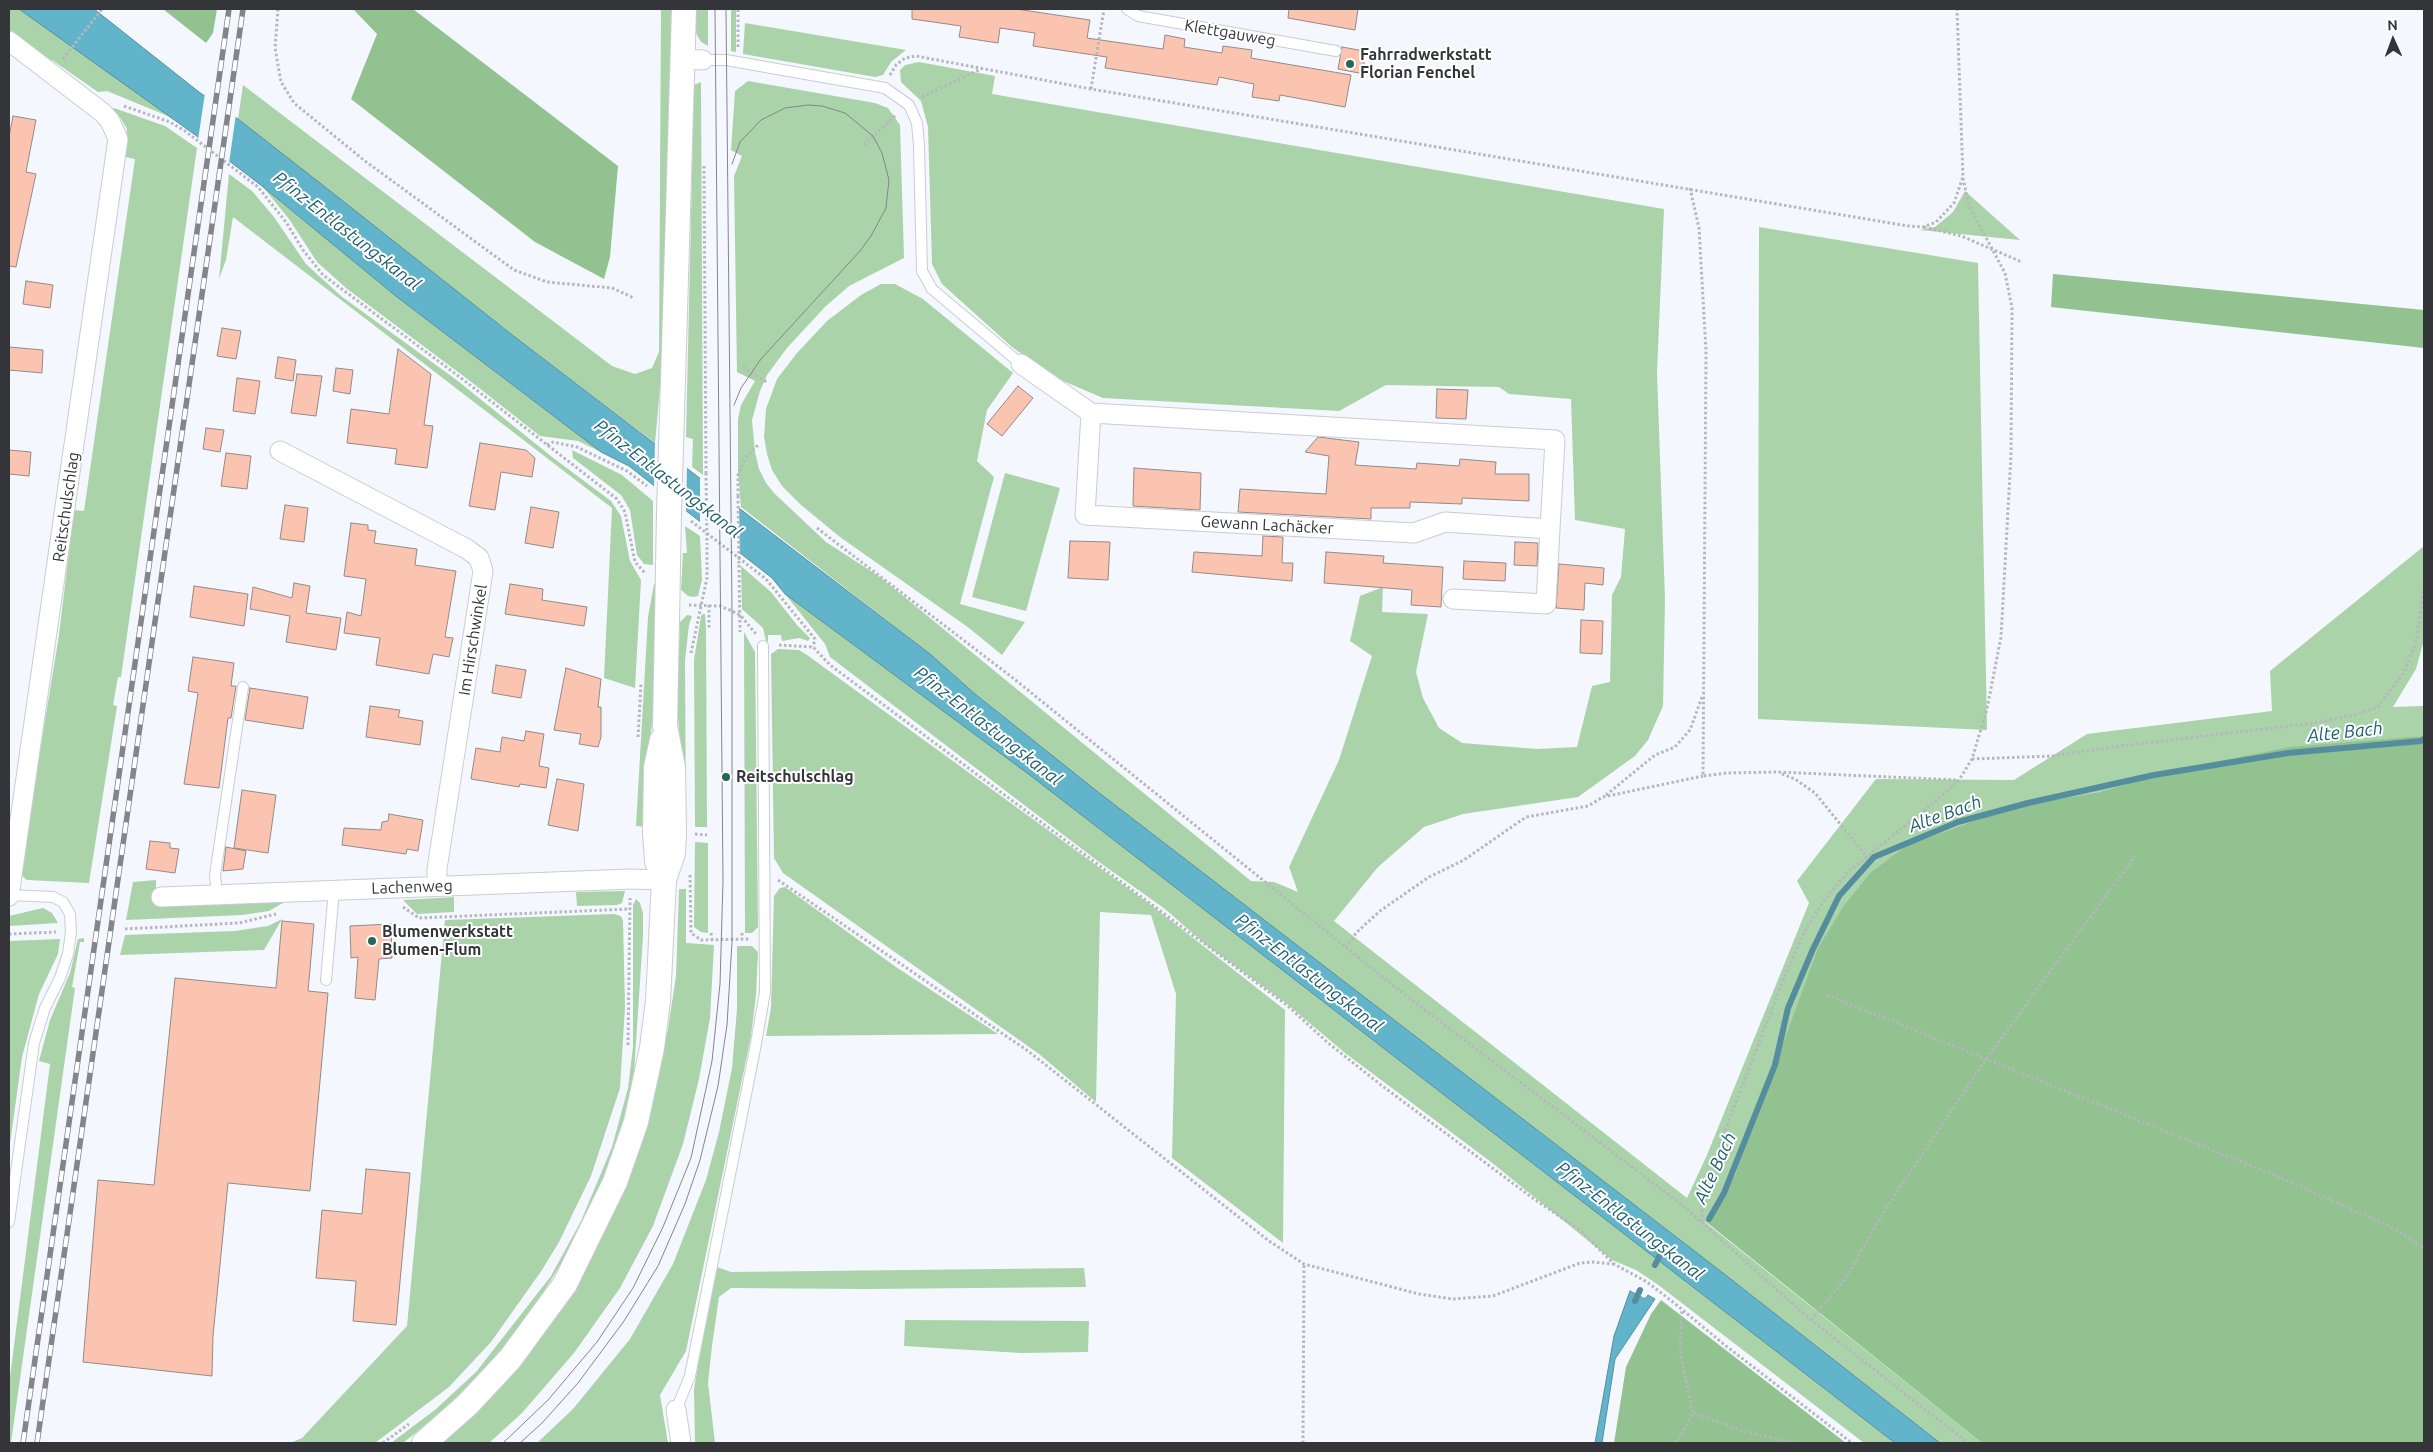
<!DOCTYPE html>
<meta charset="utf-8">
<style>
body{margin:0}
#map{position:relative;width:2433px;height:1452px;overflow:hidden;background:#f5f7fe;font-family:Ubuntu,sans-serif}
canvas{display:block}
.frame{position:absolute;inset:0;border:10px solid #333538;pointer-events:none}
.north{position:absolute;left:2368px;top:15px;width:50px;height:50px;-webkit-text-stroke:4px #fff;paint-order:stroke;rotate:358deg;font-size:14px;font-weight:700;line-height:20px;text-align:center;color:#333538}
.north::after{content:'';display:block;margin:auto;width:18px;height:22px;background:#333538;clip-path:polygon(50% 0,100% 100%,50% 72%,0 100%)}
</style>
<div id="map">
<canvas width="2433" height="1452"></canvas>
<div class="frame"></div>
<div class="north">N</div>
</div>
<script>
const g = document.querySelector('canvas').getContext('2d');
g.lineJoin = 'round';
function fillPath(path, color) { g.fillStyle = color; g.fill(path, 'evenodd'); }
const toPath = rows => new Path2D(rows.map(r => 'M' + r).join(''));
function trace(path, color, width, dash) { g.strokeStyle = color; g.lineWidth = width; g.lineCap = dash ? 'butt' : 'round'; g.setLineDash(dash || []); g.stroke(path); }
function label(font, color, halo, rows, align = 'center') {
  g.font = font + ' Ubuntu,sans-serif'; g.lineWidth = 4; g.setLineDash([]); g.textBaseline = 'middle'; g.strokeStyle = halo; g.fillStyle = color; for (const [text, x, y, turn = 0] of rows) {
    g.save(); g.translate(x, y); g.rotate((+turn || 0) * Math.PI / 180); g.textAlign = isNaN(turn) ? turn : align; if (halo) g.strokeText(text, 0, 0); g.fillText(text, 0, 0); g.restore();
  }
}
fillPath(toPath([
 [9,9,19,9,175,119,107,91,98,92,52,60,48,64,9,35],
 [661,9,673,9,661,377,655,443,511,334,238,119,243,85,612,366,635,374,652,368,659,352],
 [694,9,708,9,708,46,701,42,697,35,694,24],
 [731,9,736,9,736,52,731,51],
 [745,23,906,50,891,62,883,75,875,77,743,54],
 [919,62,995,76,992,94,1664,209,1657,373,1665,599,1663,706,1648,740,1635,756,1578,797,1463,814,1424,827,1378,867,1334,921,1687,1198,1707,1155,1809,903,1797,881,1876,779,2014,780,2087,734,2272,711,2270,671,2424,546,2424,640,2416,669,2393,707,2424,706,2424,736,2174,770,2099,792,2012,807,1905,846,1871,872,1735,1175,1705,1222,1982,1443,1940,1443,1723,1273,1098,792,975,694,930,654,741,507,738,472,738,419,741,405,755,381,737,372,734,176,742,156,731,150,735,91,748,81,875,103,888,108,900,125,904,258,849,286,825,307,787,348,767,375,760,391,752,420,755,452,759,469,766,483,775,494,826,542,880,577,1251,881,1274,882,1298,892,1289,867,1339,760,1372,656,1350,641,1360,596,1383,587,1382,612,1428,614,1416,672,1423,698,1439,728,1462,743,1537,749,1577,747,1592,686,1610,682,1612,595,1621,577,1625,529,1575,520,1571,399,1509,394,1499,387,1386,385,1339,411,1103,398,1054,377,1012,347,942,284,932,264,928,127,921,101,901,82,900,70,905,65],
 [701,82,703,475,692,467,693,439,686,437,694,85],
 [114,108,165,126,197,148,121,677,118,677,113,705,117,706,89,883,27,880,22,876,30,813,59,635,74,510,84,511,135,159,125,157,127,129,120,117,112,110],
 [229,174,252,191,274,217,306,264,341,296,458,381,552,457,611,501,621,516,630,561,641,580,635,688,604,678,612,508,233,217,226,260,219,279],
 [262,186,397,297,601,452,578,441,540,436,474,384,346,288,317,262,289,219],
 [1965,191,2020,240,1920,230,1935,227,1953,212],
 [1759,227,1978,263,1987,730,1758,719],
 [881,284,895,284,923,299,1013,373,987,410,977,461,994,477,960,604,1025,622,1002,655,969,628,840,537,801,505,782,486,772,470,767,454,764,437,766,409,777,379,797,353,827,321,861,295],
 [572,450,622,475,653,501,653,565,644,564,637,555,630,510,621,495,573,458],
 [1005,473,1060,488,1026,611,972,597],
 [685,526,700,536,702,580,698,596,694,597,688,596,681,590,683,553,687,553],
 [741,566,771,592,797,625,810,638,808,641,799,638,782,641,781,635,768,635,768,642,766,641,763,628,742,609],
 [654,584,657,585,654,705,647,768,646,827,636,826,648,617],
 [785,594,1031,776,1895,1443,1864,1443,1657,1284,1636,1270,1612,1260,1491,1162,1345,1053,1287,1004,1205,944,1165,909,1099,862,830,657,825,644],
 [703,614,705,614,706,629,707,827,695,827,694,660,701,616],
 [687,615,692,616,689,625,685,660,686,826,682,828,682,772,677,704,680,622],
 [744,632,755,652,758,927,752,933,745,933],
 [778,649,799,650,807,655,1151,905,1285,1010,1283,1243,1172,1158,1176,994,1151,915,1100,912,1096,1102,1039,1054,783,873,774,858,771,654],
 [695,842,708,843,708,933,701,932,694,927],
 [156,880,156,890,283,901,283,903,269,911,242,915,126,920,133,882],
 [785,887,896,967,998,1034,766,1036,771,1008,774,896,780,888],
 [679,889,686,889,686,943,714,945,710,1018,699,1079,683,1144,653,1226,620,1288,574,1353,522,1413,489,1443,440,1443,502,1384,649,1115,668,1029,676,976],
 [625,891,622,903,617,905,577,906,576,892],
 [454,897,454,912,417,914,403,900],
 [636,899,640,903,643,913,643,936,633,1088,625,1120,603,1179,571,1248,524,1323,477,1377,440,1413,403,1443,391,1443,436,1409,476,1372,551,1276,581,1221,612,1147,628,1088,633,1047,633,905],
 [43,908,52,913,58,923,9,926,9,916],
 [614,914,621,916,623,921,625,1007,620,1088,591,1176,559,1242,542,1270,491,1342,449,1387,375,1443,290,1443,302,1438,407,1326,445,920],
 [282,919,264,950,120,955,125,935,235,931,268,926],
 [84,938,84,942,80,942,72,987,75,988,11,1443,9,1443,9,1385,50,1064,39,1061,50,1020,70,973,78,939],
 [60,939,58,954,39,994,22,1057,9,1151,9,941],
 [737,946,752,946,758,952,756,995,751,1036,686,1351,660,1395,668,1443,537,1443,573,1409,630,1339,673,1264,706,1180,719,1132,732,1068,737,1009],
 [717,1267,731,1272,1084,1268,1086,1287,866,1289,731,1288,719,1297,712,1346,708,1383,715,1443,695,1443,694,1389,710,1295],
 [905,1320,1089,1321,1088,1352,1021,1353,904,1346]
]), '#abd3a9');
fillPath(toPath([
 [163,9,217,9,213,33,206,43],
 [353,9,413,9,618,166,610,257,604,279,535,242,351,99,377,34],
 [2053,274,2424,310,2424,348,2051,307],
 [2424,736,2424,1443,1982,1443,1705,1221,1735,1175,1818,948,1843,907,1871,872,1905,846,2012,807,2099,792,2174,770,2290,747],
 [1661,1300,1846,1443,1614,1443,1626,1367,1651,1314]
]), '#92c290');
const water = toPath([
 [19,9,94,9,199,92,238,119,334,194,511,334,930,654,975,694,1098,792,1723,1273,1940,1443,1895,1443,1031,776,785,594,772,578,629,466,601,452,397,297,262,186,194,134,19,9],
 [1630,1291,1645,1299,1648,1295,1655,1299,1615,1359,1602,1443,1595,1443,1614,1336,1630,1291]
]);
fillPath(water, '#62b4ca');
trace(water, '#548e9e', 1);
fillPath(toPath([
 [205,93,236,114,229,163,198,140],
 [655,440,687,465,686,514,654,488],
 [700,475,739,505,740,556,700,524]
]), '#f5f7fe');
trace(toPath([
 [1709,1219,1724,1193,1775,1065,1788,1008,1813,949,1839,896,1874,857,1958,822,2028,803,2154,775,2288,753,2421,741,2424,739],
 [1655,1265,1661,1253],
 [1635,1301,1640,1290]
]), '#548e9e', 6);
const building = toPath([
 [912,9,1016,9,1090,20,1087,38,1163,49,1165,35,1185,39,1184,47,1222,53,1223,46,1252,50,1251,58,1351,75,1345,107,1280,95,1279,101,1252,97,1254,84,1219,77,1217,85,1105,68,1107,57,1033,46,1035,33,1000,28,998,43,959,37,961,26,912,19,912,9],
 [1289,9,1358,9,1355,30,1288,18,1289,9],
 [1342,47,1364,51,1364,74,1338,69,1342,47],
 [13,116,36,120,26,172,36,174,16,267,9,266,9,137,13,116],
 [26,281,53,285,50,308,23,304,26,281],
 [222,328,241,331,236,359,217,356,222,328],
 [9,347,43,350,42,373,9,370,9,347],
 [398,349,431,374,424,425,433,426,427,468,395,464,397,449,347,443,351,409,389,414,398,349],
 [278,357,296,360,293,381,275,378,278,357],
 [336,368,353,370,350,394,333,391,336,368],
 [297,374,322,376,316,416,291,413,297,374],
 [237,378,260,381,255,414,233,411,237,378],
 [1018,386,1033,398,1002,436,987,424,1018,386],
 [1437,389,1468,390,1466,419,1436,418,1437,389],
 [206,428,224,430,220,452,203,449,206,428],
 [1318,437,1359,442,1355,465,1416,469,1417,463,1459,466,1460,459,1496,462,1495,474,1529,474,1529,501,1462,498,1462,504,1410,502,1410,508,1371,508,1371,519,1238,512,1240,489,1326,494,1329,456,1305,452,1318,437],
 [480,443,526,450,535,458,532,477,501,472,495,510,469,506,480,443],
 [9,450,31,452,29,476,9,474,9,450],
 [226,453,251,456,247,489,221,486,226,453],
 [1134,468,1201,473,1200,510,1133,506,1134,468],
 [285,505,308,508,304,542,280,539,285,505],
 [531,507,559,512,553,548,525,543,531,507],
 [351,523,368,525,368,530,376,531,374,543,417,549,415,565,456,571,445,637,453,638,449,657,433,654,429,674,376,665,380,638,344,633,347,612,361,616,366,579,344,576,351,523],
 [1263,536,1283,537,1282,563,1293,563,1292,581,1192,572,1194,552,1262,556,1263,536],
 [1070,541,1110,542,1108,580,1068,578,1070,541],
 [1515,542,1538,543,1537,566,1514,565,1515,542],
 [1326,552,1384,556,1383,563,1443,567,1441,607,1411,605,1412,590,1324,583,1326,552],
 [1464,561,1506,563,1505,581,1463,579,1464,561],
 [1559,564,1604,568,1603,585,1585,583,1584,610,1556,608,1559,564],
 [294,583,310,586,306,613,341,618,336,650,286,642,290,616,250,609,253,587,292,598,294,583],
 [510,584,543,589,542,600,587,607,584,626,505,614,510,584],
 [194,586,248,594,244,626,190,617,194,586],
 [1581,620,1603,621,1602,654,1580,653,1581,620],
 [193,657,234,663,231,686,236,686,231,718,228,718,219,788,184,784,198,693,188,691,193,657],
 [496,665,526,670,521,698,492,693,496,665],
 [566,668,601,679,598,707,601,707,601,737,598,747,579,744,581,734,554,730,566,668],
 [250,688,308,697,303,729,245,720,250,688],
 [370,706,400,710,398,717,423,721,420,745,366,737,370,706],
 [526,731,544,734,539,766,549,768,546,788,520,784,519,787,471,779,476,748,500,752,502,737,524,741,526,731],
 [557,779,584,784,578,831,548,825,557,779],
 [242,790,276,795,268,853,234,848,242,790],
 [389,814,423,820,418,851,407,849,406,854,342,845,344,828,381,830,382,822,388,821,389,814],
 [150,841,170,843,170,848,179,849,175,873,146,869,150,841],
 [226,847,246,851,243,869,223,871,226,847],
 [282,921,314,924,308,991,328,993,310,1191,228,1183,213,1336,212,1376,83,1362,98,1180,154,1185,175,978,276,988,282,921],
 [391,924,392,958,379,959,375,1000,355,998,358,957,351,958,350,926,391,924],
 [366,1169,410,1173,396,1325,353,1321,356,1281,316,1278,322,1210,362,1214,366,1169]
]);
fillPath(building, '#fbc4b1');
trace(building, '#938a88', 1);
const service = toPath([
 [1127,9,1138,16,1336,51],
 [703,60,726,60,885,88,909,105,917,123,919,145,922,271,932,289,1021,364],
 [217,895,215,875,243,687],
 [326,980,334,890],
 [9,1222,34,1043,45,1008,60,978,68,954,71,932,70,914,63,902,53,897,10,895],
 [676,1410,690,1376,755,1049,765,992,763,646]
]);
const minor = toPath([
 [9,41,103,113,110,121,118,139,9,896],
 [683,59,703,60],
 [1021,364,1091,413],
 [1091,413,1555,440,1550,529,1445,522,1414,533,1085,515,1091,413],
 [280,451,467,549,479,558,483,571,437,869,437,886],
 [1453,599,1546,604,1550,529],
 [161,897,631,879,664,880],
 [676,1410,681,1443]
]);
const tertiary = toPath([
 [671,447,684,9],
 [662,740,656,767,655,833,657,861,664,880],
 [424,1443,467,1405,510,1359,565,1284,615,1182,636,1122,652,1048,658,1001,664,880,673,853,674,834,673,767,665,726,669,514]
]);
trace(service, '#c9ccd4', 12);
trace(minor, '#c9ccd4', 21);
trace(tertiary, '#c9ccd4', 26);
trace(toPath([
 [278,9,275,48,281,82,294,103,365,161,514,270,547,282,612,288,634,298],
 [738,47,738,9],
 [63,59,102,9],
 [890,75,896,65,905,58,916,56,1091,89,1908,226,1923,227,1936,222,1954,203,1963,177,1957,9],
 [1091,89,1104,9],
 [922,97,981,69],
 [124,106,170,122,185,131,258,187,286,222,303,250,323,275,461,378,617,499,625,512,635,562,645,573],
 [864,145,896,115],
 [704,166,706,473],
 [1690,188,1699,228,1706,351,1703,776,1727,773,1777,772,1958,780],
 [1924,227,1961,236,2022,262],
 [743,367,768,383],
 [547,445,553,442,577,447,627,471,647,486],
 [738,496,738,475,745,458,759,444],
 [691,521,766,579,815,639,813,647],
 [817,528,1013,678,1395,987,1682,1205,1811,1320,1968,1443],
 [739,565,740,632],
 [689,605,720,606,732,611,740,615,756,634],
 [709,605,709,629],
 [779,645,813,647,830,665,1288,1006,1327,1042,1381,1085,1534,1199,1580,1230,1614,1264,1647,1282,1673,1302,1726,1346,1852,1443],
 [691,653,707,578,707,543],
 [638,737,641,684],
 [1972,759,2052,756,2120,746,2314,723,2355,715,2378,707,2403,674,2416,643,2424,585],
 [1782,774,1795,779,1815,793,1867,857],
 [1606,795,1655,755,1675,747,1690,730,1702,697],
 [695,834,707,835],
 [690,875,691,933,701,940,749,939],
 [778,880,1028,1051,1269,1241,1304,1264,1419,1294,1453,1299,1493,1296,1580,1263,1593,1262,1613,1264],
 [403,907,419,918,629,909],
 [125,929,239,923,276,914],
 [711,933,712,940],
 [742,933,742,939],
 [9,934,56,932],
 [1346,948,1356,933,1380,911,1429,877,1464,860,1526,817,1588,806,1603,797,1703,776],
 [1827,995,2284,1179,2397,1230,2424,1248],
 [628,1045,630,898],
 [1702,1222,1702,1205,1721,1141,1786,973,1808,925,1825,899,1848,872,1943,795,1959,780,1972,759,1987,709,2001,637,2011,455,2012,308,2005,273,1969,206,1963,178],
 [1811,1320,1845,1279,1888,1205,1986,1059,2135,856],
 [1693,1413,1749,1433,1795,1443],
 [383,1443,409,1424],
 [1303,1443,1304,1264],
 [1676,1443,1693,1413,1680,1351,1682,1310]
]), '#b5b7bd', 3, [2.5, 2.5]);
trace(service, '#fff', 10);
trace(minor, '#fff', 19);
trace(tertiary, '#fff', 24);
trace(toPath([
 [732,164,740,142,761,120,785,108,808,105,822,106,845,113,873,136,882,153,889,180,886,208,871,236,860,251,761,359,741,388,734,405],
 [503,1443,548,1400,597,1342,633,1288,663,1227,691,1158,712,1061,720,984,723,881,715,9],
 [520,1443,542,1423,578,1383,624,1321,658,1266,685,1204,700,1160,718,1086,727,1025,732,942,732,611,726,9]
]), '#83858a', 1);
const rail = toPath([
 [23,1443,229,9],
 [37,1443,243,9]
]);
trace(rail, '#83858a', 5.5);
trace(rail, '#fff', 4, [11]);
const tertiaryBridge = toPath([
 [669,514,671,447]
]);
trace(tertiaryBridge, '#c9ccd4', 26, []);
trace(toPath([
 [706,473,707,543],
 [738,496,739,565]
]), '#b5b7bd', 3, [2.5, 2.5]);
trace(tertiaryBridge, '#fff', 24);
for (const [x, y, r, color] of [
 [1350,64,5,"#256858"],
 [726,777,5,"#256858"],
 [372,941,5,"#256858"]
]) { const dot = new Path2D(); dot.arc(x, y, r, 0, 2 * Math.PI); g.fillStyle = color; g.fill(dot); trace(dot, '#fff', 2); }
label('16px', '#333538', '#fff', [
 ["Klettgauweg",1230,33,10],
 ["Reitschulschlag",66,507,-82],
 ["Gewann Lachäcker",1267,525,3],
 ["Im Hirschwinkel",473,640,-81],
 ["Lachenweg",412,887,-2]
]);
label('bold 16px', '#333538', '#fff', [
 ["Fahrradwerkstatt",1360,55],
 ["Florian Fenchel",1360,73],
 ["Reitschulschlag",736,777],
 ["Blumenwerkstatt",382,932],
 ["Blumen-Flum",382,950]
], 'left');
label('italic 18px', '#1b5e6e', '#fff', [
 ["Pfinz-Entlastungskanal",347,231,38],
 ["Pfinz-Entlastungskanal",668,479,38],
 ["Pfinz-Entlastungskanal",988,726,38],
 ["Alte Bach",2345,732,-6],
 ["Alte Bach",1945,814,-20],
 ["Pfinz-Entlastungskanal",1309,973,38],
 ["Alte Bach",1715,1168,-65],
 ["Pfinz-Entlastungskanal",1630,1221,38]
]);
</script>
